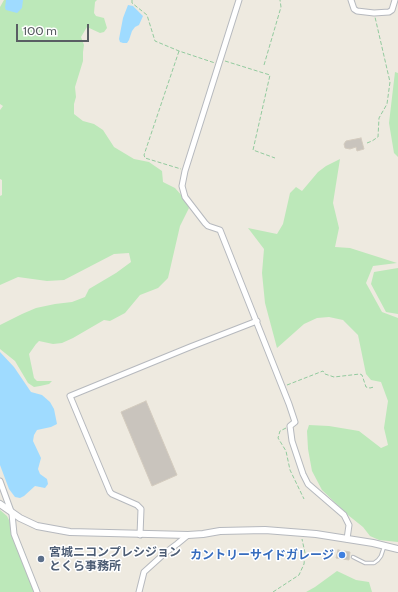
<!DOCTYPE html>
<meta charset="utf-8">
<style>
body{margin:0}
#map{position:relative;width:398px;height:592px;overflow:hidden;background:#eeeae0;font-family:Cabin,sans-serif}
canvas{display:block}
.scale{position:absolute;left:16px;top:24px;width:73px;height:18px;box-sizing:border-box;border:2px solid #595e63;border-top:0;padding-left:5px;font-size:12px;line-height:14px;white-space:nowrap;color:#595e63;-webkit-text-stroke:3px #fff;paint-order:stroke}
</style>
<div id="map">
<canvas width="398" height="592"></canvas>
<div class="scale">100 m</div>
</div>
<script>
const g = document.querySelector('canvas').getContext('2d');
g.lineJoin = 'round';
function fillPath(path, color) { g.fillStyle = color; g.fill(path, 'evenodd'); }
const toPath = rows => new Path2D(rows.map(r => 'M' + r).join(''));
function trace(path, color, width, dash) { g.strokeStyle = color; g.lineWidth = width; g.lineCap = dash ? 'butt' : 'round'; g.setLineDash(dash || []); g.stroke(path); }
function label(font, color, halo, rows, align = 'center') {
  g.font = font + ' Cabin,"Noto Sans JP",sans-serif'; g.lineWidth = 3; g.setLineDash([]); g.textBaseline = 'middle'; g.strokeStyle = halo; g.fillStyle = color; for (const [text, x, y, turn = 0] of rows) {
    g.save(); g.translate(x, y); g.rotate((+turn || 0) * Math.PI / 180); g.textAlign = isNaN(turn) ? turn : align; if (halo) g.strokeText(text, 0, 0); g.fillText(text, 0, 0); g.restore();
  }
}
fillPath(toPath([
 [4,0,97,0,95,2,94,13,96,16,104,18,107,28,104,32,100,33,87,27,81,37,84,45,83,52,83,61,75,87,76,97,74,104,74,114,83,121,94,124,103,130,114,147,134,159,149,162,162,171,163,182,175,188,183,197,189,208,180,226,168,278,158,288,140,295,125,313,110,321,104,320,73,338,62,343,53,344,39,341,36,344,29,354,34,378,37,381,52,381,49,384,40,386,34,387,28,383,15,361,0,349,0,325,22,314,36,308,55,304,72,302,85,297,89,289,116,273,131,262,129,253,114,254,64,280,47,281,18,277,0,285,0,196,2,195,2,180,0,179,0,110,3,106,0,104,0,7],
 [395,72,398,73,398,157,394,153,389,123],
 [340,159,333,203,339,228,335,247,350,248,397,263,373,266,366,283,382,312,398,318,398,542,379,540,370,536,363,527,348,515,322,490,312,471,308,449,307,431,309,425,329,426,359,431,381,448,388,445,384,428,388,401,381,382,371,380,366,374,358,335,343,320,329,317,317,318,304,324,277,348,265,303,262,273,264,249,248,228,277,234,283,224,290,193,296,187,302,191,318,172,326,166],
 [398,268,398,314,386,312,371,284,374,272],
 [0,510,7,516,23,548,32,572,30,581,35,592,0,592],
 [337,571,356,580,369,582,372,592,306,592,315,587]
]), '#bce8b9');
fillPath(toPath([
 [6,0,23,0,22,8,17,13,6,10,5,8],
 [128,5,133,6,143,16,139,25,135,27,132,31,129,40,127,43,123,43,120,42,119,39,123,18],
 [0,352,14,367,31,392,42,395,50,402,54,409,57,424,51,427,37,430,34,435,33,441,41,458,38,469,40,474,47,479,48,484,45,488,35,486,24,496,20,498,15,497,9,489,0,465]
]), '#9fdbff');
const building = toPath([
 [361,138,364,149,357,151,356,147,350,149,345,148,344,144,346,141,361,138],
 [146,401,177,475,152,486,121,412,146,401],
 [338,550,350,552,349,560,336,558,338,550]
]);
fillPath(building, '#c9c4bd');
trace(building, '#d3cbbe', 1);
const service = toPath([
 [353,557,365,563,374,563,378,560,381,556,384,547]
]);
const minor = toPath([
 [239,0,185,171,182,186,185,197,205,223,208,226,220,230,289,404,295,422,290,426,292,441,303,474,308,484,344,515,349,525,347,539],
 [351,0,354,9,357,11,374,13,389,12,392,10,395,0],
 [0,481,12,514,14,534,37,592],
 [140,535,141,509,137,505,112,494,110,492,70,396,190,347,257,321],
 [139,592,144,572,165,553,177,544,188,535]
]);
const tertiary = toPath([
 [0,504,20,518,37,526,70,532,188,535,203,534,220,531,265,530,316,534,373,543,398,549]
]);
trace(service, '#b6b9be', 4.5);
trace(minor, '#b6b9be', 7);
trace(tertiary, '#b6b9be', 8);
trace(toPath([
 [132,0,132,3,147,15,155,41,179,51,215,63],
 [179,51,144,155,145,158,181,169],
 [225,61,270,75,253,150,275,158],
 [264,65,281,7,280,0],
 [367,143,372,141,378,137,379,118,387,104,390,82,375,17],
 [287,385,323,371,325,374,334,377,360,374,362,375,366,387,370,388,374,387],
 [286,428,280,431,278,438,286,451,290,470,304,499],
 [273,592,299,575,304,564,305,553,302,539]
]), '#92ca9e', 1, [4, 2]);
trace(service, '#fff', 2.5);
trace(minor, '#fff', 5);
trace(tertiary, '#fff', 6);
for (const [x, y, r, color] of [
 [342,555,4,"#3f7fe0"],
 [41,559,4,"#5c6f8a"]
]) { const dot = new Path2D(); dot.arc(x, y, r, 0, 2 * Math.PI); g.fillStyle = color; g.fill(dot); trace(dot, '#fff', 1.5); }
label('bold 12px', '#4e5e75', '#fff', [
 ["宮城ニコンプレシジョン",49,552],
 ["とくら事務所",49,566]
], 'left');
label('bold 12px', '#366cbe', '#fff', [
 ["カントリーサイドガレージ",334,555]
], 'right');
</script>
